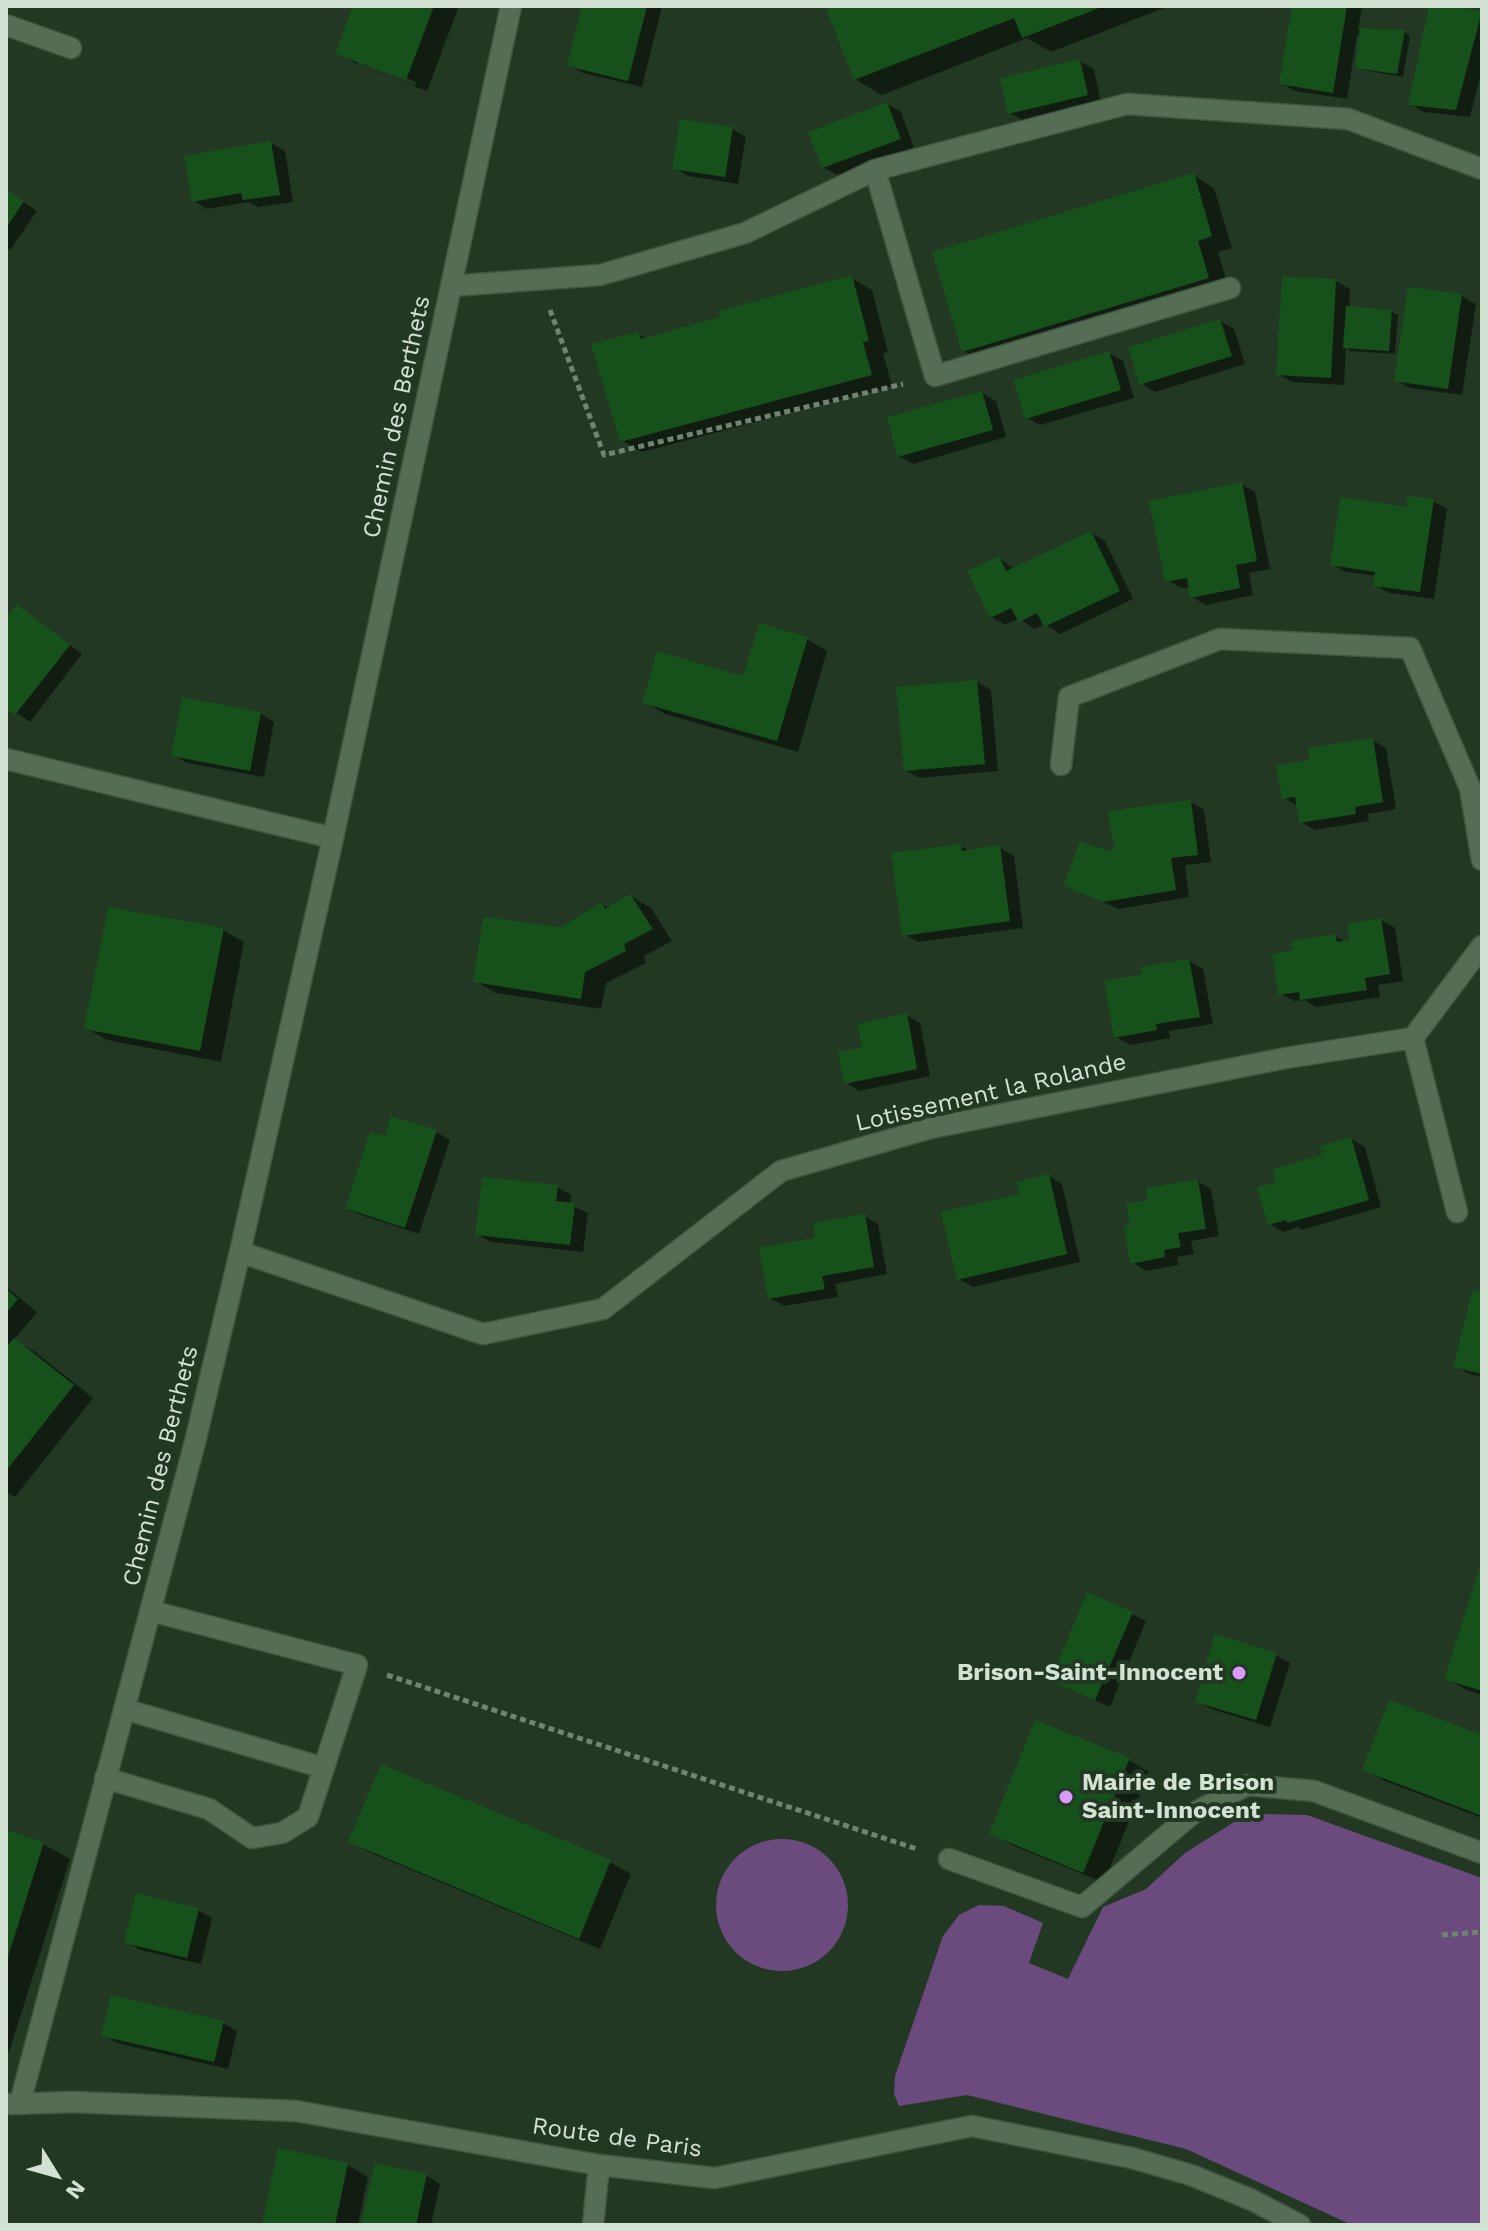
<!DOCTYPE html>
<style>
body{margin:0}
#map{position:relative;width:1488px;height:2231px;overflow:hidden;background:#223823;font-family:"Work Sans",sans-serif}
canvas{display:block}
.frame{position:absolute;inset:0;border:8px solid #d4e2d4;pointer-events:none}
.north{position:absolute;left:16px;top:2135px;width:80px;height:80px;-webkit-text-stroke:6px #223823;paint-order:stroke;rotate:127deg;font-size:22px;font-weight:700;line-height:32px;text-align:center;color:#d4e2d4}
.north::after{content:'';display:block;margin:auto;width:28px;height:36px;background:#d4e2d4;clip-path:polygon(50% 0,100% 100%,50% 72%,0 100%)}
</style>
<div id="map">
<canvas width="1488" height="2231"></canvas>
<div class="frame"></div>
<div class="north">N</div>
</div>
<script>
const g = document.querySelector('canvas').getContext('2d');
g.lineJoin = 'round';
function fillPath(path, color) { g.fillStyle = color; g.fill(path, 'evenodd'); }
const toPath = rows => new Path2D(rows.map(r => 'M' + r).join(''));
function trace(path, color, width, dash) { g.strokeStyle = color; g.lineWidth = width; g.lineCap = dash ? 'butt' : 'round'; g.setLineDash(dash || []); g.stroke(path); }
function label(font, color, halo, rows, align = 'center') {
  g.font = font + ' "Work Sans",sans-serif'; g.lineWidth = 8; g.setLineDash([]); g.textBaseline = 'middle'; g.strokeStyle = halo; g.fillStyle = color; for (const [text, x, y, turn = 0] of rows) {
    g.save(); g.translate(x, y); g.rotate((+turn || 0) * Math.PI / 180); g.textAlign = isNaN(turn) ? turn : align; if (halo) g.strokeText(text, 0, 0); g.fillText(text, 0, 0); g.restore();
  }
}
fillPath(toPath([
 [1266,1814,1307,1815,1482,1878,1482,2225,1352,2225,1186,2149,967,2095,899,2106,894,2094,895,2076,943,1936,959,1915,979,1905,1004,1906,1043,1923,1029,1963,1068,1979,1103,1907,1146,1889,1185,1853,1234,1822],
 '716 1905a66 66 0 1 1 132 0a66 66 0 1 1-132 0Z'
]), '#6b4a7d');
fillPath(toPath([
 [355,6,459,6,427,91,357,64,415,86,416,82,357,60,357,64,337,53],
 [584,6,662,7,642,87,583,73,569,65],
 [828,6,1169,6,1051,52,1027,38,882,95,855,79],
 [1294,6,1362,6,1358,30,1404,32,1410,36,1403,77,1364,70,1357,66,1361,36,1357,35,1347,99,1295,91,1281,83],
 [1431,6,1482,13,1482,70,1470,117,1424,112,1410,104],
 [1080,61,1094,69,1101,103,1024,121,1010,113],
 [887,104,901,112,914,147,837,175,823,167],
 [732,129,746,137,738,184,688,176,674,168],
 [271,143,285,151,293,202,258,207,249,202,207,209,194,201],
 [1194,176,1214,188,1232,248,1218,252,1229,289,984,363,963,351],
 [6,190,37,211,10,250,6,247],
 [851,278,872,290,888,352,883,353,892,386,642,452,621,440,638,334,647,339],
 [1336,281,1350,289,1349,309,1392,312,1398,315,1395,354,1351,351,1346,348,1344,385,1292,382,1278,374],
 [1409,289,1462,296,1476,304,1462,395,1410,388,1396,380],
 [1220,321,1234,329,1245,364,1155,392,1141,383],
 [1109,353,1123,361,1134,398,1040,425,1026,417],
 [982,393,996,401,1006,437,913,464,899,456],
 [1241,484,1255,492,1270,569,1249,573,1253,595,1206,605,1192,597,1190,587,1181,588,1167,580],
 [1433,501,1447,509,1434,599,1389,593,1375,585,1376,576,1346,572,1332,564,1408,509],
 [1091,533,1105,541,1133,599,1060,634,1045,624,1034,629,1019,618,1005,625,991,617,999,558,1014,569],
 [17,606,82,654,30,722,6,706,6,620],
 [807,639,827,651,798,752,665,714,645,702,745,678],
 [977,682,991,690,998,771,919,778,905,770],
 [184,700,261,714,274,722,264,777,187,763,173,755],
 [1372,740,1386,748,1396,809,1368,814,1369,821,1315,830,1301,822,1298,806,1284,798,1312,762],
 [1191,802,1204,810,1211,862,1185,865,1189,897,1119,909,1065,886],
 [960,846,971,852,1000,848,1014,856,1023,928,918,942,904,934],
 [630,896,651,908,672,941,644,956,646,963,606,983,601,1009,496,993,475,981,602,904,610,909],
 [1381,920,1395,928,1403,981,1378,985,1380,997,1316,1007,1304,1000,1294,1001,1280,993,1335,936,1346,942,1352,941],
 [223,930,244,942,221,1062,107,1040,86,1028],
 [1189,961,1203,969,1213,1024,1169,1031,1170,1038,1130,1045,1116,1037,1144,975],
 [906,1015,920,1023,930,1076,859,1091,846,1083,864,1049],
 [436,1132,450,1140,419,1234,361,1215,347,1208,386,1139],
 [1351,1139,1365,1147,1381,1207,1302,1230,1298,1227,1284,1232,1270,1224,1279,1183],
 [1049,1176,1062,1184,1080,1262,973,1287,959,1279,1021,1196],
 [1197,1181,1211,1189,1219,1236,1191,1241,1194,1254,1177,1257,1178,1265,1146,1271,1132,1262,1133,1226,1150,1201],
 [557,1187,571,1195,570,1205,588,1213,583,1252,491,1242,477,1234],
 [864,1216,878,1224,887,1274,835,1284,838,1297,784,1306,770,1298,818,1239],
 [6,1287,37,1312,14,1340,35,1352,93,1398,15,1497,6,1492],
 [1482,1295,1482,1377,1469,1374,1455,1366],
 [1482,1567,1482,1695,1467,1690,1446,1678],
 [1132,1614,1146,1621,1110,1707,1052,1680],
 [1276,1655,1290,1663,1270,1727,1211,1709,1197,1701],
 [1482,1737,1482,1818,1385,1781,1365,1769],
 [1129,1760,1149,1772,1104,1883,1012,1845,991,1833],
 [382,1767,610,1862,631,1874,600,1949,371,1853,351,1842],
 [6,1832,43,1844,70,1859,9,2052,6,2052],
 [198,1910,212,1918,201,1964,140,1950,127,1942],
 [223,2023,237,2031,228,2069,117,2043,103,2035],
 [280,2151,348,2165,368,2177,358,2225,264,2225],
 [376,2165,427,2176,440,2184,431,2225,363,2225]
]), '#0007');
fillPath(toPath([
 [353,6,434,6,406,80,335,54],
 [582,6,647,6,628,81,567,66],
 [825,6,1104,6,1022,38,1014,18,854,80],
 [1292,6,1347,6,1333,93,1279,84],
 [1429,6,1452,6,1482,11,1456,110,1408,105],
 [1360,28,1405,30,1397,74,1355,68],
 [1080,59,1088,95,1008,114,1000,78],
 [887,102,901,139,822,168,808,132],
 [680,119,733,127,725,177,672,169],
 [271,141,280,195,243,200,241,193,192,202,184,156],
 [1194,173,1212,236,1198,241,1209,278,962,352,932,252],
 [6,189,24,201,6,228],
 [852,275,869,341,863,342,872,375,620,442,591,344,638,332,641,339,720,317,719,311],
 [1282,276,1336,279,1331,378,1276,375],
 [1408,287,1462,294,1448,389,1394,381],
 [1346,306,1392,310,1389,351,1343,348],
 [1220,319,1232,356,1139,385,1128,347],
 [1109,351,1121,390,1025,419,1013,380],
 [982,391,993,430,897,457,887,417],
 [1242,482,1257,561,1236,565,1240,588,1190,598,1187,578,1165,582,1149,501],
 [1408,496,1434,499,1420,592,1373,586,1375,572,1330,565,1340,497,1406,507],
 [1091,531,1120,591,1044,627,1037,613,1019,622,1011,608,990,618,967,571,999,556,1006,571],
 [17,604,70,645,15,715,6,709,6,617],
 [759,623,808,637,777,741,642,703,657,651,743,676],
 [977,680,985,764,904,771,896,687],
 [182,697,261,712,250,771,171,756],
 [1373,738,1383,802,1355,807,1356,814,1299,823,1295,797,1282,799,1276,766,1309,760,1308,748],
 [1191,800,1198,855,1171,858,1176,890,1103,902,1063,886,1080,841,1109,851,1114,849,1108,811],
 [961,844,962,851,1000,845,1010,921,902,936,891,853],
 [630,894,653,929,624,944,626,951,585,972,581,999,473,982,483,917,561,927,602,902,605,909],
 [108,907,224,928,200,1051,84,1029],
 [1381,918,1390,974,1365,978,1367,990,1300,1000,1299,992,1278,995,1272,954,1293,950,1291,941,1335,934,1337,942,1350,940,1347,924],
 [1189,959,1200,1017,1156,1024,1157,1030,1114,1038,1104,981,1142,974,1140,967],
 [907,1013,917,1069,844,1084,838,1052,862,1047,857,1024],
 [391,1116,437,1130,405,1228,345,1208,370,1132,385,1136],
 [1351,1137,1369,1200,1287,1223,1286,1220,1268,1225,1257,1188,1276,1182,1272,1169,1322,1155,1320,1146],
 [1049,1174,1067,1254,957,1280,941,1212,1019,1194,1016,1182],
 [482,1177,558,1185,556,1201,575,1203,570,1245,475,1235],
 [1198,1179,1206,1229,1178,1233,1181,1247,1164,1250,1165,1257,1130,1264,1124,1226,1130,1225,1126,1204,1148,1200,1146,1188],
 [865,1214,874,1267,822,1276,825,1289,768,1299,759,1248,815,1238,813,1223],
 [6,1289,18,1299,6,1313],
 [1472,1290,1482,1293,1482,1374,1453,1367],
 [14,1338,74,1385,6,1471,6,1348],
 [1481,1563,1482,1563,1482,1691,1444,1679],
 [1087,1592,1133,1612,1095,1700,1050,1681],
 [1215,1634,1277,1653,1256,1720,1195,1702],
 [1389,1700,1482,1735,1482,1816,1362,1770],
 [1035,1720,1130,1758,1083,1873,989,1834],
 [381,1764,611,1860,579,1939,348,1842],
 [6,1830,44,1842,7,1960,6,1960],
 [136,1893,199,1908,187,1958,124,1943],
 [111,1995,224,2021,214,2062,101,2036],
 [278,2148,348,2163,335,2225,262,2225],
 [375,2163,427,2174,416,2225,361,2225]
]), '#16511c');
const minor = toPath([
 [6,25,71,48],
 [875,170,935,376,1230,288],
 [451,286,600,275,745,233,875,170,1127,104,1348,119,1482,169],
 [6,759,333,838],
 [1061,765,1069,697,1220,639,1410,648,1470,788,1482,860],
 [1413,1038,1457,1212],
 [240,1252,483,1334,603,1309,781,1171,931,1128,1286,1058,1413,1038,1482,946],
 [124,1709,324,1768],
 [105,1778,209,1809,252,1838,282,1833,308,1817,357,1665,151,1611],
 [949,1859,1082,1907,1192,1814,1247,1785,1314,1791,1482,1853],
 [20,2103,195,1442,240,1252,333,838,511,6],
 [10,2104,73,2102,296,2111,599,2165,715,2178,972,2126,1132,2158,1191,2175,1252,2200,1300,2225],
 [593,2225,599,2165]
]);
trace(minor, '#435643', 23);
trace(toPath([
 [550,310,604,455,903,384],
 [387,1675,917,1849],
 [1442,1935,1482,1932]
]), '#718371', 5, [6, 4]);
trace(minor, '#556d55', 20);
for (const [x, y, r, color] of [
 [1239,1673,8,"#d79bf9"],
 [1066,1797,8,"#d79bf9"]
]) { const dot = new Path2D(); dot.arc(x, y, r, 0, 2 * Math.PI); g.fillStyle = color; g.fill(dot); trace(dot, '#223823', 3); }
label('24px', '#d4e2d4', '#223823', [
 ["Chemin des Berthets",397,417,-78],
 ["Lotissement la Rolande",991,1093,-13],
 ["Chemin des Berthets",161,1466,-76],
 ["Route de Paris",617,2138,8]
]);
label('bold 24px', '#d4e2d4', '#223823', [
 ["Brison-Saint-Innocent",1223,1673],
 ["Mairie de Brison",1082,1783,"left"],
 ["Saint-Innocent",1082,1811,"left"]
], 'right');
</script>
